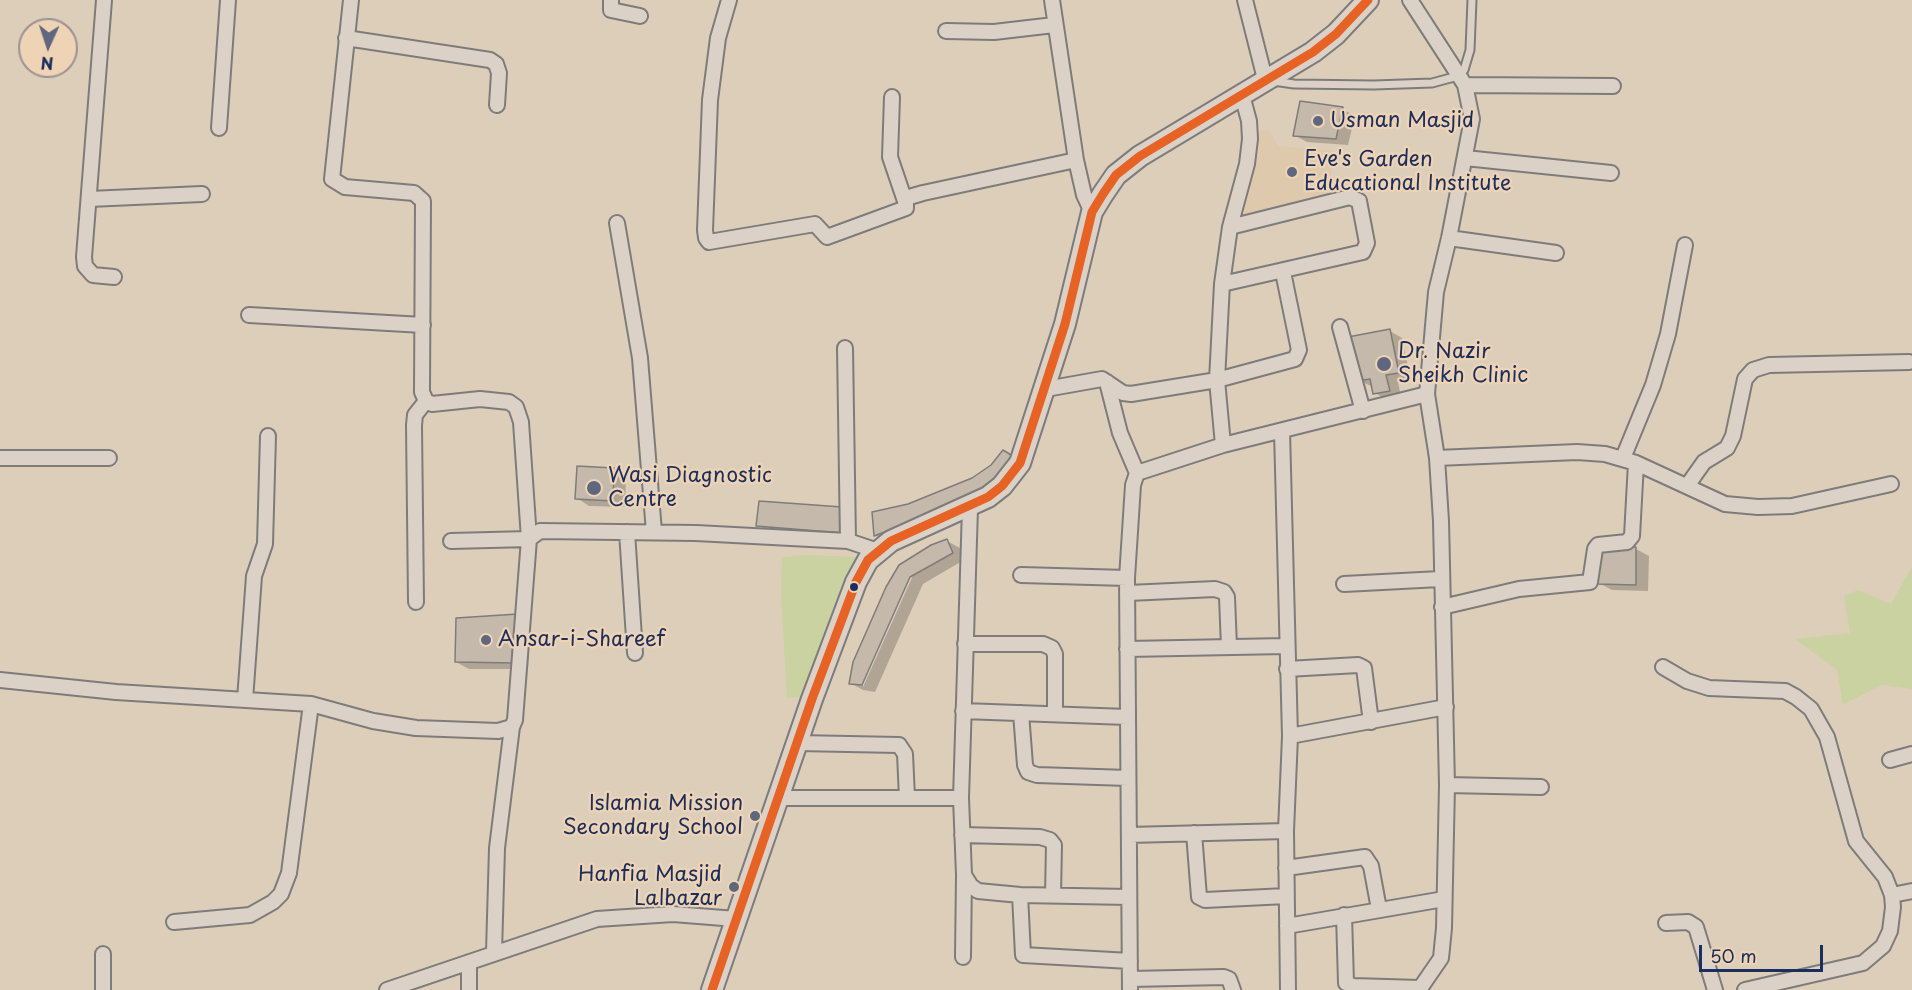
<!DOCTYPE html>
<style>
body{margin:0}
#map{position:relative;width:1912px;height:990px;overflow:hidden;background:#ddceba;font-family:"Playpen Sans",sans-serif}
canvas{display:block}
.north{position:absolute;left:18px;top:18px;width:60px;height:60px;box-sizing:border-box;background:#efd3b5;border:2px solid #9a9192;border-radius:50%;rotate:183deg;font-size:16px;font-weight:700;line-height:24px;text-align:center;color:#1b2f5e}
.north::after{content:'';display:block;margin:auto;width:21px;height:27px;background:#5f677e;clip-path:polygon(50% 0,100% 100%,50% 72%,0 100%)}
.scale{position:absolute;left:1699px;top:945px;width:124px;height:27px;box-sizing:border-box;border:3px solid #1b2f5e;border-top:0;padding-left:8px;font-size:18px;line-height:21px;white-space:nowrap;color:#1b2f5e;-webkit-text-stroke:4px #efd3b5;paint-order:stroke}
</style>
<div id="map">
<canvas width="1912" height="990"></canvas>
<div class="north">N</div>
<div class="scale">50 m</div>
</div>
<script>
const g = document.querySelector('canvas').getContext('2d');
g.lineJoin = 'round';
function fillPath(path, color) { g.fillStyle = color; g.fill(path, 'evenodd'); }
const toPath = rows => new Path2D(rows.map(r => 'M' + r).join(''));
function trace(path, color, width, dash) { g.strokeStyle = color; g.lineWidth = width; g.lineCap = dash ? 'butt' : 'round'; g.setLineDash(dash || []); g.stroke(path); }
function label(font, color, halo, rows, align = 'center') {
  g.font = font + ' "Playpen Sans",sans-serif'; g.lineWidth = 4.5; g.setLineDash([]); g.textBaseline = 'middle'; g.strokeStyle = halo; g.fillStyle = color; for (const [text, x, y, turn = 0] of rows) {
    g.save(); g.translate(x, y); g.rotate((+turn || 0) * Math.PI / 180); g.textAlign = isNaN(turn) ? turn : align; if (halo) g.strokeText(text, 0, 0); g.fillText(text, 0, 0); g.restore();
  }
}
fillPath(toPath([
 [1260,130,1270,131,1278,146,1335,151,1327,198,1243,216]
]), '#dec9ad');
fillPath(toPath([
 [802,555,862,557,808,697,787,698,781,594,782,557],
 [1912,566,1912,689,1881,685,1843,705,1837,670,1795,639,1850,633,1844,596,1858,590,1891,604]
]), '#cbd2a1');
fillPath(toPath([
 [1342,109,1355,116,1348,145,1307,142,1294,135],
 [1390,331,1402,338,1411,380,1398,382,1401,397,1387,400,1375,393,1373,387,1358,380],
 [1028,466,1015,486,999,500,888,543,876,536,874,513,908,505],
 [614,469,626,476,625,507,589,506,577,498],
 [854,516,855,539,770,532,757,525],
 [947,541,960,548,964,560,923,584,875,692,863,690,850,683,887,588],
 [912,569,915,571,863,687,863,680],
 [1600,548,1636,549,1649,556,1648,591,1612,590,1599,583],
 [518,616,530,623,528,669,469,669,456,662]
]), '#0003');
const building = toPath([
 [1300,101,1343,107,1336,139,1293,136,1300,101],
 [1390,329,1399,373,1386,375,1390,391,1373,394,1370,379,1357,381,1348,337,1390,329],
 [1003,450,1016,458,987,493,874,536,872,512,908,504,972,478,991,465,1003,450],
 [577,466,614,468,613,501,575,499,577,466],
 [759,501,842,507,843,533,756,526,759,501],
 [947,539,953,553,910,577,862,685,849,684,853,662,886,587,899,565,931,545,947,539],
 [1598,546,1636,547,1636,585,1598,584,1598,546],
 [518,614,515,663,455,662,456,618,518,614]
]);
fillPath(building, '#c4b9ab');
trace(building, '#7e7c7b', 1.5);
const service = toPath([
 [1273,81,1294,84,1374,85,1432,83,1458,76,1464,70,1470,50,1472,0]
]);
const minor = toPath([
 [104,0,84,257,85,266,93,275,114,277],
 [351,0,332,179,345,187,414,193,423,201,422,392,426,401,432,404,480,399,509,402,516,407,521,422,529,539,515,720,512,727,497,848,494,952],
 [611,0,611,10,640,16],
 [729,0,718,38,710,100,705,230,706,238,709,242,815,224,827,237,906,208,906,198,923,193,1076,160],
 [1052,0,1076,160,1084,195,1092,212],
 [1245,0,1265,79],
 [1410,0,1465,85,1472,119,1449,238,1436,292,1427,394,1437,458,1441,521,1447,785,1444,928,1441,958,1419,990],
 [946,31,994,32,1054,25],
 [346,38,490,60,496,64,499,73,497,105],
 [1465,85,1613,86],
 [892,97,890,157,905,201],
 [219,128,228,0],
 [1465,158,1611,173],
 [89,199,202,194],
 [617,223,640,358,654,532],
 [1449,238,1556,253],
 [1222,284,1363,252,1367,243,1359,201,1350,197,1230,227],
 [249,315,423,325],
 [1340,327,1363,411],
 [845,348,848,541],
 [1107,382,1120,433,1137,473],
 [1046,389,1102,379,1123,393,1131,394,1217,380,1295,359,1299,350,1283,272],
 [1282,431,1290,736,1286,831,1288,990],
 [1223,445,1217,380,1222,284,1230,227,1247,164,1250,139,1249,121,1242,95],
 [0,458,109,458],
 [1437,458,1577,452,1605,454,1636,463,1725,504,1758,507,1792,506,1891,484],
 [1623,458,1653,385,1668,334,1685,245],
 [1687,486,1704,462,1727,448,1733,436,1745,379,1753,370,1769,365,1909,362],
 [970,508,961,798,964,875,971,886,978,891,1020,895,1129,897],
 [627,532,635,653],
 [451,541,529,539,540,531,696,533,848,541,878,551],
 [1021,575,1127,578],
 [1344,584,1440,579],
 [1128,593,1215,589,1224,592,1227,597,1229,647],
 [416,602,414,425,415,415,426,401],
 [1442,607,1519,589,1590,582,1595,549,1598,545,1627,542,1632,536,1636,463],
 [965,644,1043,644,1052,648,1055,654,1055,714],
 [1127,649,1286,646],
 [1663,667,1687,681,1709,688,1785,691,1796,697,1811,709,1827,737,1856,841,1885,877,1892,895,1893,907,1890,931,1883,946,1863,963,1745,990],
 [1287,669,1358,665,1364,668,1371,722],
 [0,680,116,692,311,704,373,721,416,728,498,731,512,727],
 [245,700,254,576,265,544,268,436],
 [963,711,1127,717],
 [1021,713,1025,765,1028,772,1037,775,1128,778],
 [1290,736,1446,707],
 [797,743,899,745,905,754,907,798],
 [1890,760,1912,754],
 [1447,785,1541,787],
 [778,798,961,798],
 [1194,833,1199,897,1205,900,1286,896],
 [962,835,1040,837,1050,840,1054,845,1053,895],
 [1129,835,1286,831],
 [1286,868,1365,857,1371,866,1379,909],
 [1020,895,1023,955,1130,961],
 [1892,895,1912,891],
 [1344,915,1346,983,1353,986,1420,988],
 [174,922,250,915,273,902,281,894,289,873,311,704],
 [1666,923,1688,922,1696,927,1715,990],
 [1287,926,1444,899],
 [103,954,103,990],
 [963,957,964,875],
 [469,962,469,990],
 [1130,979,1224,977,1229,979,1233,990],
 [387,990,597,919,673,914,736,919],
 [1130,990,1127,578,1133,485,1137,473,1223,445,1427,394]
]);
const secondary = toPath([
 [712,990,812,699,856,582,868,560,891,541,988,497,1002,486,1020,463,1065,324,1092,212,1103,194,1116,175,1140,156,1313,52,1336,34,1368,0]
]);
trace(service, '#7e7c7b', 11);
trace(minor, '#7e7c7b', 18);
trace(secondary, '#7e7c7b', 24);
trace(service, '#dcd1c6', 7);
trace(minor, '#dcd1c6', 14);
trace(secondary, '#dcd1c6', 20);
trace(toPath([
 [712,990,812,699,856,582,868,560,891,541,988,497,1002,486,1020,463,1065,324,1092,212,1103,194,1116,175,1140,156,1313,52,1336,34,1368,0]
]), '#e76225', 9);
for (const [x, y, r, color] of [
 [1318,121,6,"#5f677e"],
 [1292,172,6,"#5f677e"],
 [1384,364,8,"#5f677e"],
 [594,488,8,"#5f677e"],
 [854,587,5,"#1b2f5e"],
 [486,640,6,"#5f677e"],
 [755,816,6,"#5f677e"],
 [734,887,6,"#5f677e"]
]) { const dot = new Path2D(); dot.arc(x, y, r, 0, 2 * Math.PI); g.fillStyle = color; g.fill(dot); trace(dot, '#efd3b5', 2); }
label('21px', '#1b2f5e', '#efd3b5', [
 ["Usman Masjid",1330,121],
 ["Eve's Garden",1304,160],
 ["Educational Institute",1304,184],
 ["Dr. Nazir",1398,352],
 ["Sheikh Clinic",1398,376],
 ["Wasi Diagnostic",608,476],
 ["Centre",608,500],
 ["Ansar-i-Shareef",498,640],
 ["Islamia Mission",743,804,"right"],
 ["Secondary School",743,828,"right"],
 ["Hanfia Masjid",722,875,"right"],
 ["Lalbazar",722,899,"right"]
], 'left');
</script>
